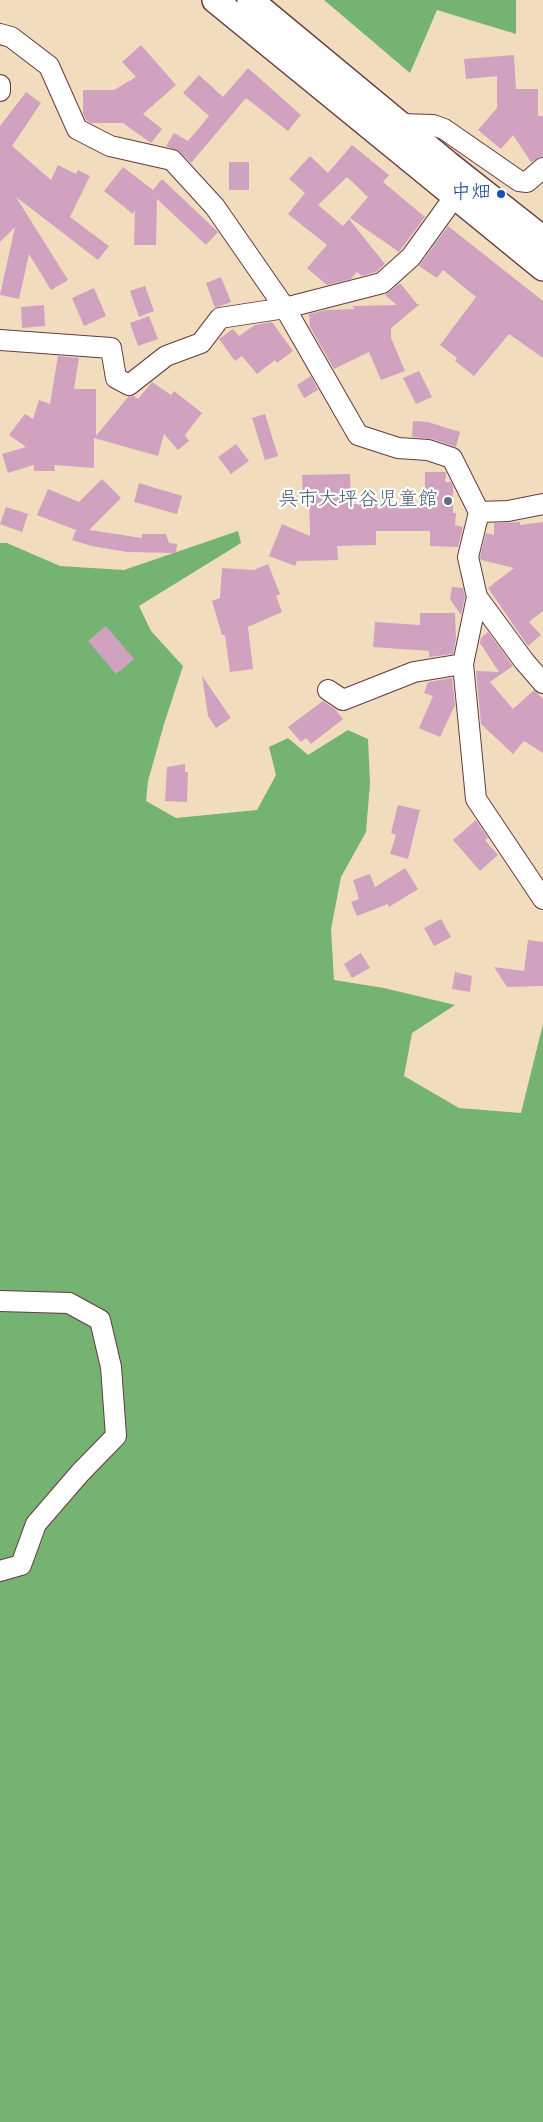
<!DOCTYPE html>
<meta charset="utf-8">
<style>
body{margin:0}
canvas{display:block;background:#f1dcbd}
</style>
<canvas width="543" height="2122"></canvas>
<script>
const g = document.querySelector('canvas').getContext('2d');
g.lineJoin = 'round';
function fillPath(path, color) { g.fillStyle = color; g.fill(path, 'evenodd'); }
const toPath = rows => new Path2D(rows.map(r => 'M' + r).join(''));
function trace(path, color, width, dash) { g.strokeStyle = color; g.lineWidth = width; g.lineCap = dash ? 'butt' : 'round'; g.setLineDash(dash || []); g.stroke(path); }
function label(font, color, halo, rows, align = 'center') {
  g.font = font + ' Mynerve,"Klee One",sans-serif'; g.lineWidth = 4.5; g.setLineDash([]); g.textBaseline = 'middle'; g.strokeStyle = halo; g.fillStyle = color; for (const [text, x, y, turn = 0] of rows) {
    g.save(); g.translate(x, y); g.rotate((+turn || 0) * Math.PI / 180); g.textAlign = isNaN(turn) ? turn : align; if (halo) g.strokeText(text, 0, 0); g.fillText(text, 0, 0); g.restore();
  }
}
fillPath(toPath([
 [324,0,516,0,516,34,437,10,410,73],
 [238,531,241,543,139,606,151,631,183,666,164,724,148,781,146,801,176,818,257,810,276,775,269,747,288,738,308,755,348,730,368,739,370,783,366,832,341,877,331,929,334,980,384,988,455,1005,412,1033,404,1076,459,1108,521,1113,543,1024,543,2122,0,2122,0,543,7,543,60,566,124,570]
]), '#75b373');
fillPath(toPath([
 [141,45,176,85,143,114,162,129,151,143,123,123,91,123,86,120,83,114,83,90,114,90,136,77,122,62],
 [514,55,516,89,538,89,538,116,543,116,543,156,531,162,513,135,501,149,478,130,497,108,497,76,466,79,464,59],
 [248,68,301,115,288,131,246,98,191,163,180,152,166,146,174,133,188,141,209,116,183,93,199,75,223,97],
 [26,92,41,103,12,146,51,180,58,165,76,174,78,170,90,176,70,217,109,246,98,260,16,197,68,280,51,290,29,254,19,299,0,295,15,227,0,242,0,126],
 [352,145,389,175,383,182,425,217,399,252,350,218,368,197,347,177,318,205,343,226,349,219,385,264,376,272,362,276,357,272,351,279,327,285,307,268,327,245,288,214,305,193,289,179,310,156,328,173],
 [229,162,249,162,249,190,229,190],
 [123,167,153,190,162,179,218,232,206,245,157,199,156,245,134,245,135,210,133,214,104,191],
 [448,226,543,301,543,358,509,334,474,376,455,361,457,358,440,345,476,297,443,270,437,278,419,266],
 [221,277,231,302,215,308,206,283],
 [400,283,417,304,420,304,391,328,391,338,405,371,381,380,369,352,334,369,310,327,309,314,326,310,355,309,352,306,397,305,385,295],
 [145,286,154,311,139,317,130,291],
 [94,288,106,316,84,326,72,298],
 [44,305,45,326,22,328,21,307],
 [149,316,158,339,138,346,130,323],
 [272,322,293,351,277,363,275,360,257,374,242,356,235,361,219,339,233,329,239,336,255,325],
 [58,356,79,358,74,389,96,389,96,436,128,397,134,396,138,399,152,382,171,395,174,391,202,413,185,435,189,441,178,450,164,434,158,456,94,438,94,468,54,465,55,471,34,471,34,465,8,473,2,454,26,447,9,435,25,414,33,419,39,400,50,404],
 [419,371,432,397,416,404,403,378],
 [311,376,318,390,304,398,297,385],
 [265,414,278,456,265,460,252,418],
 [413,421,428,422,460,432,456,447,432,439,412,437],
 [236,444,249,461,231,474,218,457],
 [425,472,446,472,445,482,451,482,453,486,453,513,456,513,455,525,463,527,458,547,430,546,430,531,376,531,376,545,337,546,338,560,297,561,295,566,269,556,282,524,310,536,309,496,303,496,302,475,350,474,351,504,425,503],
 [102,479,121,498,89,530,142,538,142,534,166,534,169,543,177,544,176,553,127,552,91,546,72,540,76,530,37,515,48,489,79,502],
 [139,483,182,496,177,514,134,502],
 [6,507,28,514,22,532,0,524],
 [520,522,520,525,543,522,543,611,529,622,541,635,528,646,488,588,514,568,481,560,480,557,486,533,494,535,494,523],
 [268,564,280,594,276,596,282,612,248,627,253,669,230,672,225,635,222,635,212,601,220,598,222,568,254,570],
 [452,587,463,588,465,597,461,615,450,599],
 [420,613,455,613,456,639,453,654,429,657,429,651,373,647,375,622,420,625],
 [106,626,134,659,116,674,88,641],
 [488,632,513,666,490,682,513,709,534,690,543,699,543,753,524,741,513,754,481,724,476,671,499,672,480,643,481,638],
 [202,676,231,718,216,728,208,716],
 [452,678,455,705,440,737,419,728,433,696,424,693,428,682],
 [323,701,335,709,343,719,311,744,306,738,301,742,288,727],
 [185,764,185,772,188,772,187,802,165,801,167,767],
 [398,805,420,810,408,859,390,854,396,835,391,833],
 [476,820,488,838,485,840,498,855,480,871,453,840],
 [405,868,418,889,389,907,388,904,357,916,351,902,359,899,353,880,370,874,375,887],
 [441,919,451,937,434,946,424,928],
 [528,940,543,942,543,986,507,987,494,967,524,971],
 [361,953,370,968,352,978,344,964],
 [455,972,472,976,470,992,452,989]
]), '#d1a2c0');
const minor = toPath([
 [0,34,11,37,49,66,77,129,110,146,172,160,215,207,285,308,358,435,398,448,428,450,452,458,479,512,468,557,477,597,463,664,476,799,543,899],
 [0,85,0,91],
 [400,124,433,125,444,129,519,181,527,182,543,168],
 [0,340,111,348,116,378,129,385,166,356,201,343,220,318,285,308,382,283,411,257,455,196],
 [479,512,508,511,543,504],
 [477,597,524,661,543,683],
 [328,690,343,700,414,672,463,664],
 [0,1301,69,1303,100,1320,111,1367,116,1436,80,1473,36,1524,21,1565,0,1571]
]);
const tertiary = toPath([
 [215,0,543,268],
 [250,0,448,164,543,239]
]);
trace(minor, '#633b41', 22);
trace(tertiary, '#633b41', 28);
trace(minor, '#fff', 20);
trace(tertiary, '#fff', 25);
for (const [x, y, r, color] of [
 [501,194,5,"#1a4fb4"],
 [448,501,5,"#5c6f8a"]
]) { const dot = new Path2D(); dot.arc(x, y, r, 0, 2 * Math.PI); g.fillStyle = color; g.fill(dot); trace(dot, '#fff', 2); }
label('20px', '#164399', '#fff', [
 ["中畑",491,194]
], 'right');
label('20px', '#4e5e75', '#fff', [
 ["呉市大坪谷児童館",438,501]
], 'right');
</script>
